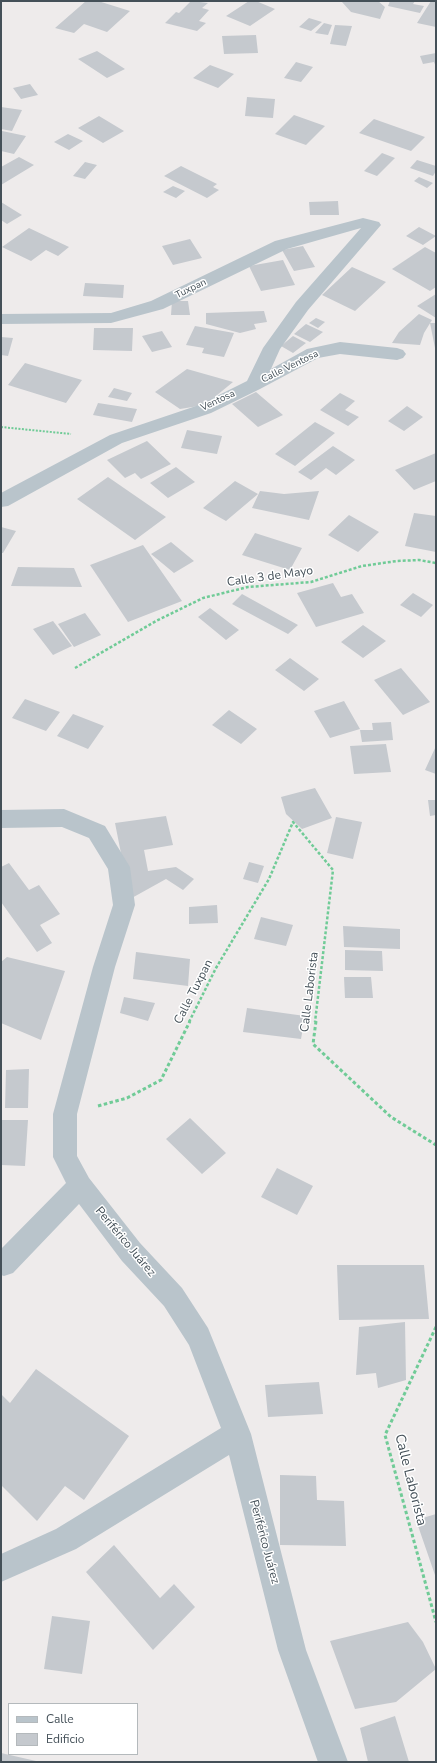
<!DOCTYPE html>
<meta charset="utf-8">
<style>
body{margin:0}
#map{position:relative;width:437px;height:1763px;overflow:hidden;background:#eeebeb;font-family:"Nunito Sans",sans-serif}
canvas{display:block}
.frame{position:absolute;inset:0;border:2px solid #445058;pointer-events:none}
.legend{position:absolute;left:8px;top:1703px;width:130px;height:52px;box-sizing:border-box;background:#fff;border:1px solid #b4b9bc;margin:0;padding:5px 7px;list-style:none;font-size:12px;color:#445058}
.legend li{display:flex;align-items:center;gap:8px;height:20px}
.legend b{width:20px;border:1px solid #b4b9bc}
</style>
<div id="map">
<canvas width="437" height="1763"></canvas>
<div class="frame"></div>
<ul class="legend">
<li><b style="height:5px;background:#b9c4cb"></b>Calle</li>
<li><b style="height:11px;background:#c5c9ce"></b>Edificio</li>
</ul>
</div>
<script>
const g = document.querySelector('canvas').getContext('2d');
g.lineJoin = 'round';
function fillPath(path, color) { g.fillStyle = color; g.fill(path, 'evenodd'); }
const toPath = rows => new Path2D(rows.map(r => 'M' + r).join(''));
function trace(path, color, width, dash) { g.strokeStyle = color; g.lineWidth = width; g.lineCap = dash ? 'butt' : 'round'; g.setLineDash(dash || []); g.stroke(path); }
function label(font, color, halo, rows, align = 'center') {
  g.font = font + ' "Nunito Sans",sans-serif'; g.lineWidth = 3; g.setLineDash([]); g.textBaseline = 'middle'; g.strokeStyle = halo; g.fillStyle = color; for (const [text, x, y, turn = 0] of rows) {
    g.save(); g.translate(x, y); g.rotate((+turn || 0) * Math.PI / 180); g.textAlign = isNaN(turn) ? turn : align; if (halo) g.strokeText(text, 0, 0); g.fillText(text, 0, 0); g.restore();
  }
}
fillPath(toPath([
 [86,1,98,1,130,11,107,32,84,24,74,33,55,28],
 [191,1,208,3,202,8,209,10,199,21,206,23,197,31,165,23,176,12,179,13],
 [249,1,256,1,275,9,250,26,226,16],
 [346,1,378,1,385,7,380,19,351,12,342,2],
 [390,1,415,1,413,4,424,6,420,13,388,6],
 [431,1,436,1,436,27,417,23],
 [309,18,322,22,311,31,299,27],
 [324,23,332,25,328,35,315,33],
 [335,25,352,26,346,46,330,44],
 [256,35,258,53,224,54,222,36],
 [97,51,125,69,107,78,78,59],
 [436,53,436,67,434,62,423,64,420,56],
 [296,62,313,67,301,82,284,78],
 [210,65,234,74,218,88,193,78],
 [30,84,38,95,21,99,13,88],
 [247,97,275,99,273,118,245,116],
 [1,107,22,110,12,131,1,129],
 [294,115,325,126,306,145,275,134],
 [99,116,124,131,103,143,78,128],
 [374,119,425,137,411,151,359,133],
 [2,131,26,136,14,154,1,151],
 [68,134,83,141,69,150,54,142],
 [382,153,395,158,377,176,364,171],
 [19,157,34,165,1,185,1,167],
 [417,160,436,166,436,171,433,176,410,168],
 [85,162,97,165,85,179,73,176],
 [181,166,217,184,213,187,219,190,207,198,164,176],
 [419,177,433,183,427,188,414,181],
 [173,186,185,191,176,198,163,192],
 [338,201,339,215,310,215,309,202],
 [1,202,22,215,7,224,1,220],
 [419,227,436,236,423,245,406,236],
 [29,228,69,247,58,256,46,250,31,261,2,247],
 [190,239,202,258,173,265,162,246],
 [303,246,315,267,294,271,282,250],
 [425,247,436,253,436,287,430,291,392,269],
 [283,260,295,285,261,291,249,266],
 [352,267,386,282,355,311,322,295],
 [85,283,124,285,123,298,83,296],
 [436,294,436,318,417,306],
 [172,301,188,301,190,315,171,315],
 [264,311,267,322,254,324,256,329,240,333,206,324,206,313],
 [419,314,432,320,424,333,420,345,392,343,399,332],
 [316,318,325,322,318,328,309,323],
 [430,323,436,323,436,348,435,348],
 [306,324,323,332,310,342,294,334],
 [195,326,234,333,224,357,202,353,204,348,186,345],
 [94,328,133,328,132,351,93,350],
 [162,331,172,347,152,352,142,336],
 [293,336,306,343,293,353,281,346],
 [1,337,13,338,8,356,1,355],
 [25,363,82,380,66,403,8,385],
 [187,369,233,382,205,405,180,409,155,392],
 [114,388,132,393,127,401,108,397],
 [256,392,283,415,258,427,232,404],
 [340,393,355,401,345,410,359,417,348,426,320,410],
 [98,403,137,409,132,422,93,415],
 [407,406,423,417,404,431,388,421],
 [315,422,335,433,295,466,275,454],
 [187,430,222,436,217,454,181,448],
 [147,441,171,464,141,479,135,473,125,478,107,460],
 [333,446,355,460,336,475,326,468,311,480,298,472],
 [436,453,436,481,414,490,395,470],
 [176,467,195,482,168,498,150,483],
 [108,477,166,517,135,540,77,499],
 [235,481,258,494,226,521,203,508],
 [260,491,284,494,319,491,309,520,252,508],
 [414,513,436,516,436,552,405,546],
 [349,515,379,532,358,552,328,535],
 [1,527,16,531,3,553,1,553],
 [255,533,302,548,290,570,242,555],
 [171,542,194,561,174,573,151,554],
 [143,545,182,601,128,622,90,565],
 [18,567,74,568,82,587,11,586],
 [333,583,341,597,352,594,364,613,316,627,297,593],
 [413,593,433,605,421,617,400,605],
 [242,594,298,625,288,634,232,604],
 [210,608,239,630,226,640,198,617],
 [85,613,101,635,74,647,58,624],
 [53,621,72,646,53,655,33,629],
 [363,625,386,641,363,658,341,642],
 [290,658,319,679,304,691,275,670],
 [401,668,430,702,403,715,374,680],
 [25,699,60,712,46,731,12,718],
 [344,701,360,729,330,738,314,711],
 [229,710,257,729,241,744,212,725],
 [73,714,104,726,88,749,57,736],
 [391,722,393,740,362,742,360,730,373,730,372,723],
 [386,744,391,772,354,774,350,746],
 [436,746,436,774,425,770],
 [315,788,332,818,302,829,286,814,281,797],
 [428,800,436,800,436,815,430,816],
 [166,816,173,845,144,850,148,871,176,867,194,879,183,890,166,879,130,899,115,823],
 [336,817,362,822,353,859,327,853],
 [249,862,264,866,258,883,243,879],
 [9,863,29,890,39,885,60,914,40,925,52,943,37,952,1,902,1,867],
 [217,905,218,923,189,924,189,907],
 [261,917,293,925,286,946,254,939],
 [343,926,400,929,400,949,344,947],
 [345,950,382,951,383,971,345,970],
 [136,952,190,959,188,986,133,979],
 [7,957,65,971,41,1040,1,1023,1,962],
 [344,977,371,977,373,998,345,998],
 [124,997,155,1003,148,1021,120,1013],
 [247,1008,305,1016,301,1039,243,1032],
 [29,1069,28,1108,5,1108,6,1070],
 [190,1118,226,1153,202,1174,166,1139],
 [1,1120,28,1120,25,1166,1,1165],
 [277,1168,313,1186,297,1215,261,1197],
 [337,1265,424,1265,429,1319,339,1320],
 [405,1322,406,1380,378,1388,376,1373,356,1375,359,1327],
 [36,1369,129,1436,84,1500,65,1486,37,1521,1,1485,1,1394,10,1403],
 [319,1382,323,1414,268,1417,265,1385],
 [280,1475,316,1476,317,1500,344,1501,346,1546,280,1545],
 [436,1514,436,1578,416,1520],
 [114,1545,160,1598,174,1584,195,1607,153,1650,86,1572],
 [52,1616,90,1621,82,1674,44,1669],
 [408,1622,423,1642,436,1669,396,1702,355,1709,330,1641],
 [395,1716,409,1762,368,1762,360,1728],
 [1,1753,36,1761,35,1762,1,1762]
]), '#c5c9ce');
trace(toPath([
 [1,427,71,434]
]), '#70cb97', 2, [2, 1.5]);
trace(toPath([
 [75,668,156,621,203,598,248,587,311,582,362,566,397,561,419,560,436,563],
 [189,1022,216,968,269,879,293,822,333,870,315,1022]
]), '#70cb97', 2.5, [3, 2]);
trace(toPath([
 [316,1021,313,1044,391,1117,436,1145],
 [98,1106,127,1098,161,1080,190,1021],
 [436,1327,385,1435,436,1622]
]), '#70cb97', 3, [3.5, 2.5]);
fillPath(toPath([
 [363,218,379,222,381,225,308,310,280,349,271,369,307,349,340,342,397,348,403,350,406,354,403,358,397,360,340,354,318,358,260,389,211,413,122,443,8,506,1,507,1,493,110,435,199,405,247,381,263,348,296,302,361,228,287,249,163,309,111,323,1,324,1,314,111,313,151,301,275,241,363,218],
 [64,809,105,826,130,867,135,905,115,967,77,1114,77,1156,89,1178,140,1243,182,1288,208,1328,251,1434,306,1650,348,1762,318,1762,278,1650,229,1455,76,1549,1,1582,1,1554,56,1529,221,1428,189,1345,164,1306,122,1261,79,1204,13,1273,4,1276,1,1275,1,1249,66,1183,53,1157,53,1114,93,967,113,905,108,869,89,838,62,827,1,828,1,810,64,809]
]), '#b9c4cb');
label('10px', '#445058', '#fff', [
 ["Tuxpan",191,289,-26],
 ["Calle Ventosa",290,367,-26],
 ["Ventosa",218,401,-25]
]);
label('12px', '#445058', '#fff', [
 ["Calle 3 de Mayo",270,577,-8],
 ["Calle Tuxpan",194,992,-63],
 ["Calle Laborista",310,992,-83],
 ["Periférico Juárez",125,1242,50],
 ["Periférico Juárez",264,1542,75]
]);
label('14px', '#445058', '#fff', [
 ["Calle Laborista",410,1480,76]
]);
</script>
